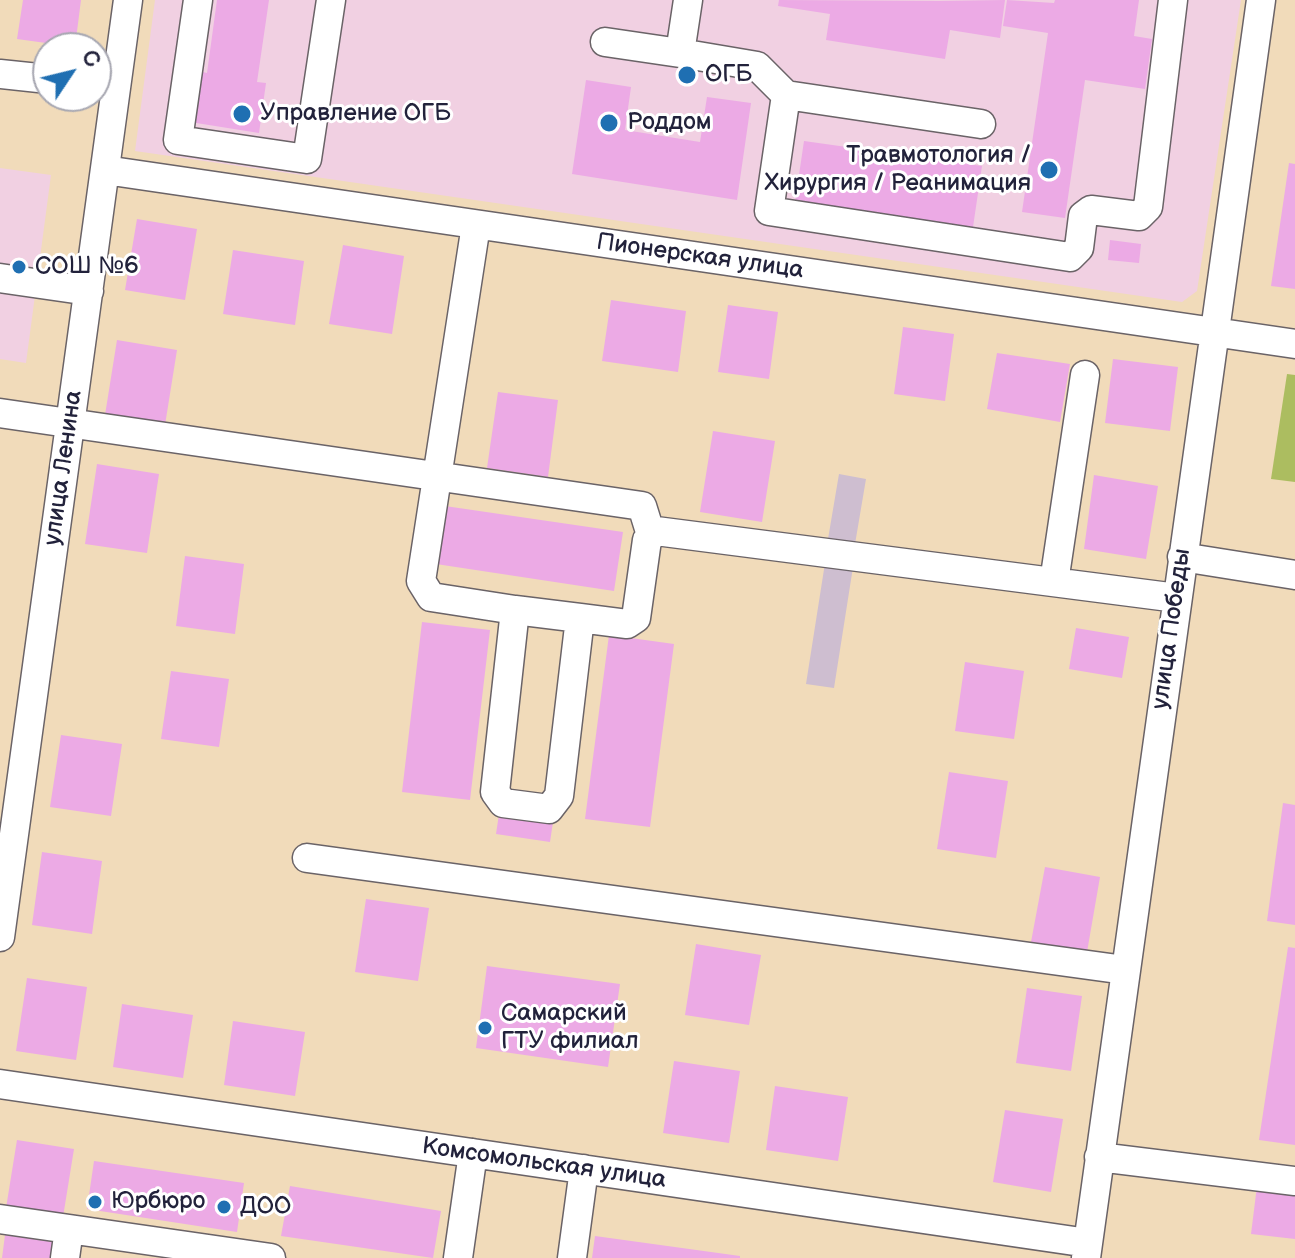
<!DOCTYPE html>
<meta charset="utf-8">
<style>
body{margin:0}
#map{position:relative;width:1295px;height:1258px;overflow:hidden;background:#f1dbba;font-family:"Balsamiq Sans",sans-serif}
canvas{display:block}
.north{position:absolute;left:32px;top:32px;width:80px;height:80px;box-sizing:border-box;background:#fff;border:2px solid #a7a7b1;border-radius:50%;rotate:55deg;font-size:22px;font-weight:700;line-height:32px;text-align:center;color:#22223b}
.north::after{content:'';display:block;margin:auto;width:28px;height:36px;background:#1f6fb2;clip-path:polygon(50% 0,100% 100%,50% 72%,0 100%)}
</style>
<div id="map">
<canvas width="1295" height="1258"></canvas>
<div class="north">С</div>
</div>
<script>
const g = document.querySelector('canvas').getContext('2d');
g.lineJoin = 'round';
function fillPath(path, color) { g.fillStyle = color; g.fill(path, 'evenodd'); }
const toPath = rows => new Path2D(rows.map(r => 'M' + r).join(''));
function trace(path, color, width, dash) { g.strokeStyle = color; g.lineWidth = width; g.lineCap = dash ? 'butt' : 'round'; g.setLineDash(dash || []); g.stroke(path); }
function label(font, color, halo, rows, align = 'center') {
  g.font = font + ' "Balsamiq Sans",sans-serif'; g.lineWidth = 6; g.setLineDash([]); g.textBaseline = 'middle'; g.strokeStyle = halo; g.fillStyle = color; for (const [text, x, y, turn = 0] of rows) {
    g.save(); g.translate(x, y); g.rotate((+turn || 0) * Math.PI / 180); g.textAlign = isNaN(turn) ? turn : align; if (halo) g.strokeText(text, 0, 0); g.fillText(text, 0, 0); g.restore();
  }
}
fillPath(toPath([
 [155,0,1241,0,1197,291,1182,302,135,151],
 [0,168,51,175,26,363,0,359]
]), '#f1d0e2');
fillPath(toPath([
 [839,474,866,479,855,544,828,539],
 [825,563,853,567,834,688,806,684]
]), '#cebed0');
fillPath(toPath([
 [1287,374,1295,375,1295,482,1271,479]
]), '#acbd60');
fillPath(toPath([
 [23,0,81,0,75,47,17,39],
 [217,0,269,0,257,82,266,83,259,133,190,122,198,71,207,73],
 [779,0,939,1,1005,0,1000,38,950,30,945,59,826,40,830,14,778,6],
 [1007,0,1054,3,1055,0,1139,0,1134,36,1152,39,1145,89,1085,80,1065,218,1022,212,1048,33,1003,26],
 [586,80,631,87,625,130,700,142,707,97,751,103,737,200,572,174],
 [804,141,982,166,973,227,795,202],
 [1289,163,1295,164,1295,289,1271,286],
 [137,219,197,229,185,300,125,290],
 [1110,240,1141,244,1139,263,1108,260],
 [343,245,404,256,392,334,329,324],
 [233,250,304,261,295,325,223,314],
 [611,300,686,311,678,372,602,361],
 [728,305,778,312,769,379,718,372],
 [903,327,954,334,945,401,894,394],
 [117,340,177,350,165,425,105,415],
 [997,353,1070,364,1060,422,987,409],
 [1113,359,1178,367,1170,431,1105,423],
 [498,392,558,400,548,477,487,468],
 [713,431,775,441,762,522,700,512],
 [97,464,159,474,147,553,85,544],
 [1094,475,1158,486,1146,559,1084,549],
 [445,506,623,532,614,591,436,564],
 [185,556,244,564,235,634,176,626],
 [422,622,490,630,470,800,402,792],
 [1076,628,1129,637,1122,678,1069,669],
 [609,635,674,644,650,827,585,819],
 [965,662,1024,671,1014,739,955,731],
 [171,671,229,679,219,747,161,739],
 [61,735,122,744,111,816,50,807],
 [949,772,1008,781,996,858,937,849],
 [1283,803,1295,805,1295,925,1267,921],
 [499,814,553,822,550,842,496,834],
 [42,852,102,861,92,934,32,925],
 [1045,867,1100,877,1087,952,1031,942],
 [366,899,429,908,418,981,355,972],
 [696,944,761,955,749,1025,685,1015],
 [1288,947,1295,948,1295,1145,1259,1140],
 [487,966,620,984,608,1067,476,1048],
 [27,978,87,987,76,1060,16,1051],
 [1027,988,1082,996,1071,1071,1016,1063],
 [122,1004,193,1015,183,1078,113,1067],
 [233,1021,305,1032,295,1096,224,1085],
 [674,1061,740,1071,729,1143,663,1133],
 [775,1086,848,1097,838,1161,766,1150],
 [1005,1110,1063,1119,1051,1192,993,1182],
 [17,1140,74,1149,63,1217,6,1208],
 [94,1161,244,1183,237,1232,87,1209],
 [290,1186,441,1211,433,1258,281,1236],
 [1257,1186,1295,1190,1295,1239,1251,1234],
 [5,1235,54,1242,51,1258,2,1258],
 [595,1236,740,1256,740,1258,592,1258]
]), '#ecaae5');
const minor = toPath([
 [198,0,178,140,307,159,331,0],
 [688,0,680,53,757,66,786,95,769,211,1070,257,1079,248,1083,216,1091,210,1139,216,1148,207,1173,0],
 [605,42,680,53],
 [0,74,48,79],
 [786,95,981,124],
 [105,170,1295,344],
 [476,225,421,581,431,597,515,610,495,792,503,803,549,809,559,796,580,618,627,624,636,618,647,540,656,531,1177,598],
 [0,278,89,291],
 [0,413,642,506,651,535],
 [1182,557,1295,575],
 [1054,582,1085,375],
 [515,610,580,618],
 [307,858,1125,970],
 [0,937,128,0],
 [0,1084,1088,1243],
 [1099,1157,1295,1181],
 [0,1219,271,1258],
 [65,1258,69,1229],
 [458,1258,473,1153],
 [572,1258,584,1169],
 [1086,1258,1261,0]
]);
trace(minor, '#6a6367', 31);
trace(minor, '#fff', 28);
for (const [x, y, r, color] of [
 [687,75,10,"#1f6fb2"],
 [242,114,10,"#1f6fb2"],
 [609,123,10,"#1f6fb2"],
 [1049,170,10,"#1f6fb2"],
 [19,267,8,"#1f6fb2"],
 [485,1028,8,"#1f6fb2"],
 [95,1202,8,"#1f6fb2"],
 [224,1207,8,"#1f6fb2"]
]) { const dot = new Path2D(); dot.arc(x, y, r, 0, 2 * Math.PI); g.fillStyle = color; g.fill(dot); trace(dot, '#fff', 3); }
label('24px', '#22223b', '#fff', [
 ["ОГБ",705,75],
 ["Управление ОГБ",260,114],
 ["Роддом",627,123],
 ["Травмотология /",1031,156,"right"],
 ["Хирургия / Реанимация",1031,184,"right"],
 ["СОШ №6",35,267],
 ["Самарский",501,1014],
 ["ГТУ филиал",501,1042],
 ["Юрбюро",111,1202],
 ["ДОО",240,1207]
], 'left');
label('24px', '#22223b', '#fff', [
 ["Пионерская улица",700,257,8],
 ["улица Ленина",64,468,-82],
 ["улица Победы",1172,629,-82],
 ["Комсомольская улица",544,1164,8]
]);
</script>
